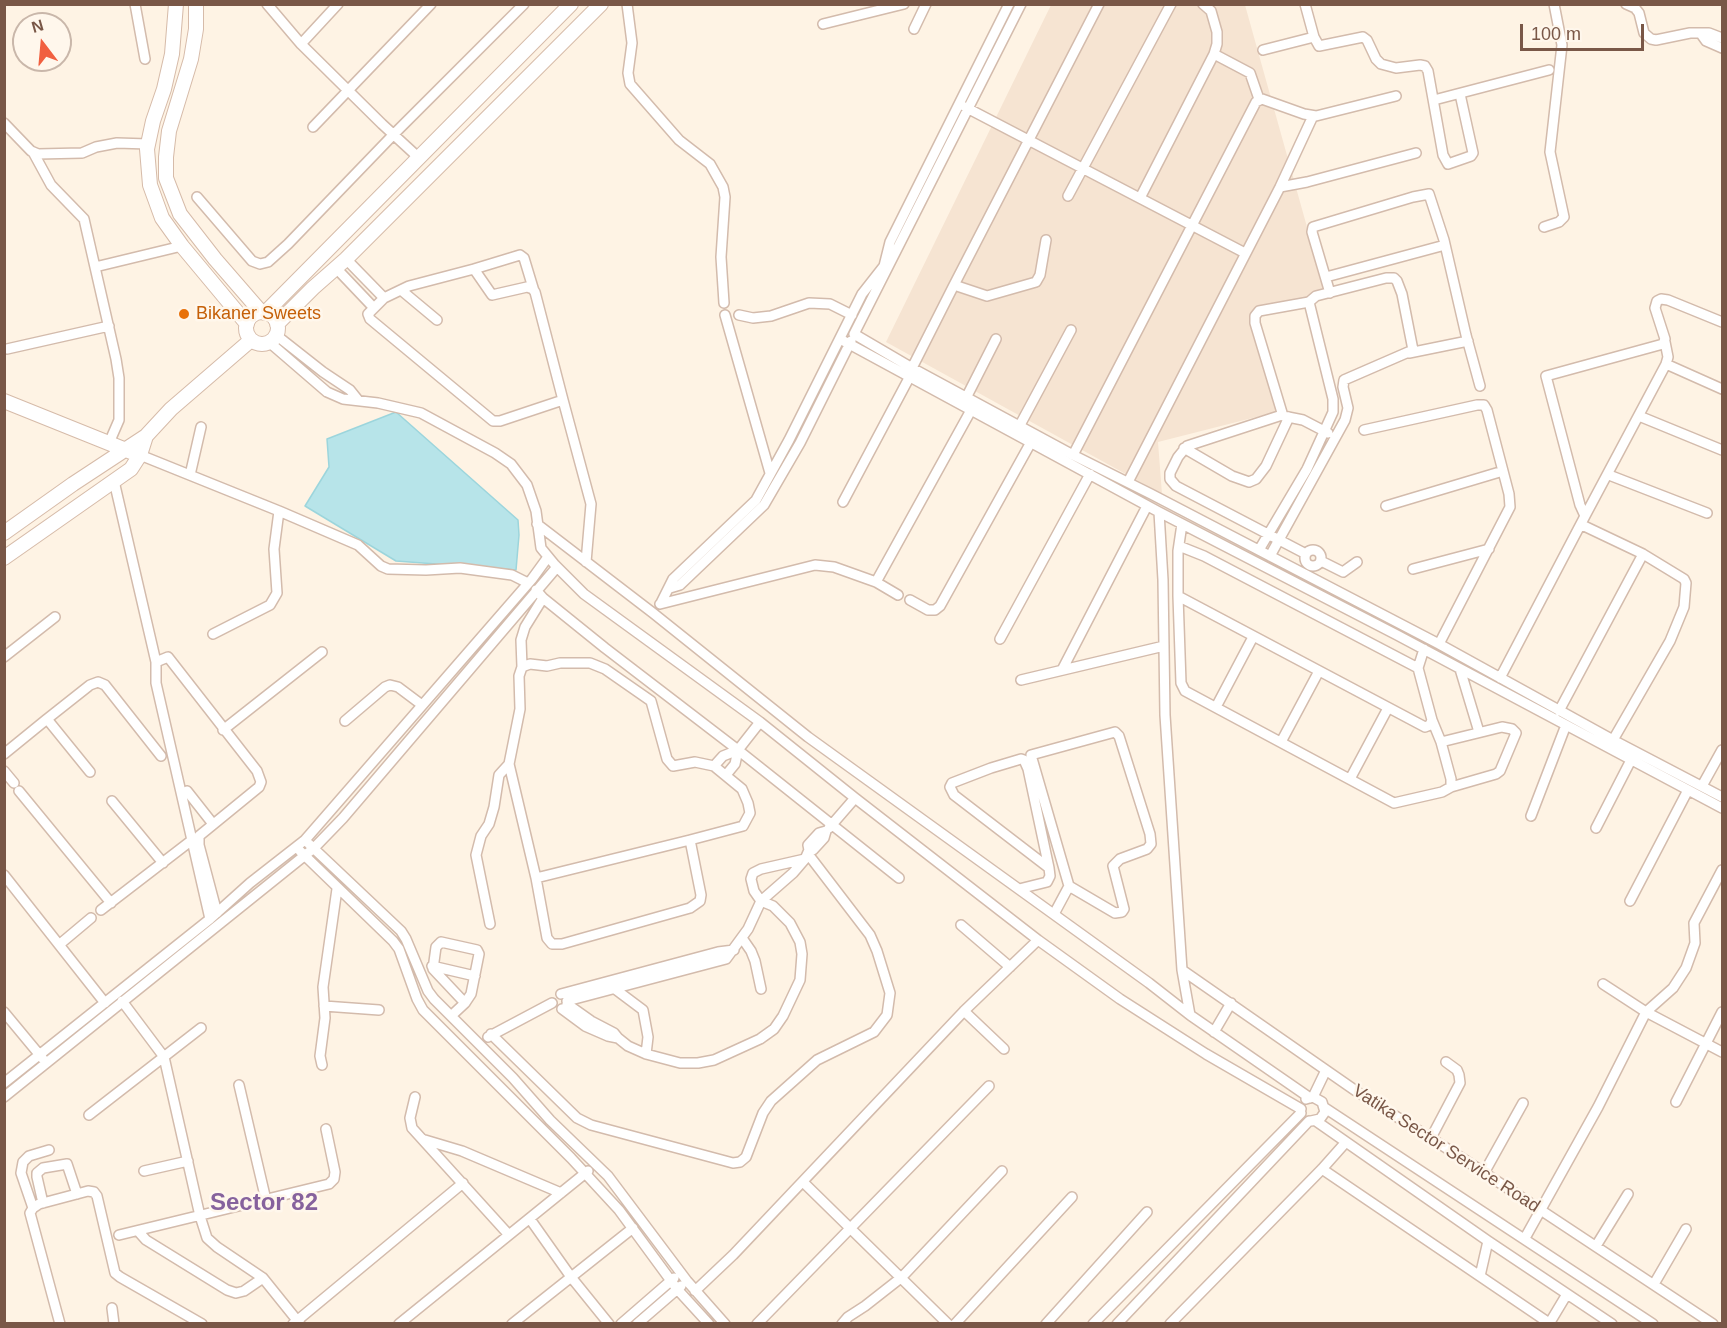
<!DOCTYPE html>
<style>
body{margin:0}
#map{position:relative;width:1727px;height:1328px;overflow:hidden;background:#fef3e4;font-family:Helvetica,sans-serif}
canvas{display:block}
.frame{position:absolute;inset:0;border:6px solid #795747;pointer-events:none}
.north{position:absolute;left:12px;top:12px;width:60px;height:60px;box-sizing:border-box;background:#fff7ec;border:2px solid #c9b7aa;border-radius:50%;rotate:344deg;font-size:16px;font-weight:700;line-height:24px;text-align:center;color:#795747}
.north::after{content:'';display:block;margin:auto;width:21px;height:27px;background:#f16040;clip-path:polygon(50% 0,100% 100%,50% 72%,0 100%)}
.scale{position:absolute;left:1520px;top:24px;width:124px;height:27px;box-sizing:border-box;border:3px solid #795747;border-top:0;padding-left:8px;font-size:18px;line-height:21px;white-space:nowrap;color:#795747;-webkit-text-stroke:4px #fff7ec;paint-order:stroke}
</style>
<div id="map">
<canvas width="1727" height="1328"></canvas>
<div class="frame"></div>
<div class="north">N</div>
<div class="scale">100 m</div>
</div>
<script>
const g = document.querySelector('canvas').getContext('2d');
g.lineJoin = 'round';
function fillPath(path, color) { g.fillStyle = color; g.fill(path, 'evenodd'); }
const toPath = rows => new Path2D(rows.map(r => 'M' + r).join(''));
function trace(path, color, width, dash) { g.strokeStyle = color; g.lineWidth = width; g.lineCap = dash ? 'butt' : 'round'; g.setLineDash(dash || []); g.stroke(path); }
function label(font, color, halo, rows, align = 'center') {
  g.font = font + ' Helvetica,sans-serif'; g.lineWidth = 5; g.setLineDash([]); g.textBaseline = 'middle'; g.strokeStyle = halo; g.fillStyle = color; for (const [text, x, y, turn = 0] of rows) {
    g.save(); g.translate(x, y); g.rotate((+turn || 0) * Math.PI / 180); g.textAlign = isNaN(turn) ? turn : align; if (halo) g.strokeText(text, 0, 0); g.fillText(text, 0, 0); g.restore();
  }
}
fillPath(toPath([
 [1051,5,1245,5,1326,295,1251,316,1276,412,1158,442,1162,494,886,342]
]), '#f6e4d2');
const water = toPath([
 [396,412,518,520,519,535,516,570,396,561,305,506,329,467,327,439,396,412]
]);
fillPath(water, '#b7e4e9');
trace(water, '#9cd5dc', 1.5);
const street = toPath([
 [135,4,145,59],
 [267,4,301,44,382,124,419,158],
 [627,4,632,43,628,73,630,84,679,140,710,164,723,187,725,197,721,257,724,303],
 [1021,4,854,334,912,368,1073,455,1151,494,1439,644,1613,740,1722,797],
 [1305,4,1314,37,1319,46,1363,37,1367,40,1376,59,1381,64,1396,68,1420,65,1425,66,1428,71,1443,155,1448,164,1471,156,1473,153,1460,94],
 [1626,4,1635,8,1639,13,1644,33,1651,39,1656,40,1690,33,1709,33,1722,38],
 [823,24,904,4],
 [914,29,926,4],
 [1701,34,1706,41,1722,48],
 [301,44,338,4],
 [1263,50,1314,37],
 [1214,54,1250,73,1259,99],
 [1434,100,1549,70],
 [965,107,1245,253],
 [4,123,31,151,38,154,82,153,96,147,117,143,148,144],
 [313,127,431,4],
 [33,152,51,185,84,219,116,359,119,378,119,420,109,443],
 [1280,187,1307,182,1416,153],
 [1068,196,1171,4],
 [197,197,252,261,260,264,268,262,288,244,394,134,524,4],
 [1140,198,1214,54,1217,44,1217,32,1211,11,1203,4],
 [1544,227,1559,222,1564,217,1550,152,1562,45,1554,4],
 [346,259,384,298],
 [95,267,182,246],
 [336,268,374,308],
 [474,269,520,255,524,258,534,291],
 [1326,277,1445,245],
 [954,285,1099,4],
 [401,290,437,320],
 [1330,293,1312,232,1313,227,1413,197,1429,194,1444,240,1466,335,1480,386],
 [1309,302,1259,311,1255,316,1255,323,1283,416,1303,420,1328,433],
 [725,315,770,473],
 [739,315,753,318,771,316,809,303,830,304,852,315],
 [276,335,323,372,350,390,358,400],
 [840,339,1159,512,1397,635,1722,808],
 [269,342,327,392,343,399,378,403,421,413,495,453,511,464,527,485,536,511,541,548,555,565,584,594,760,722,855,798,1038,940,1120,999,1206,1054,1301,1109],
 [7,349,109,326],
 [1409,353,1468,341],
 [1666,364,1722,389],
 [912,368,954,285,987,296,1036,282,1040,275,1046,240],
 [966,398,996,339],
 [563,400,500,421,493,421,370,319,368,314,384,298,409,286,474,269,492,295,527,287,533,289,535,292,563,400,591,504,586,562],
 [1282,415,1187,446,1178,457,1170,473,1170,479,1176,486,1306,554],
 [1639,416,1722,450],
 [1020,425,1071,330],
 [1364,430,1477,405,1484,405,1487,410,1509,494,1510,507,1439,644],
 [1184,448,1232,476,1249,482,1256,479,1266,466,1289,417],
 [140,455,279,511,358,545,381,566,388,569,426,570,460,568,512,575,528,583],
 [1073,455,1256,102,1262,99,1304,114,1316,116,1396,96],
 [190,475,201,427],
 [1609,475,1707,513],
 [114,481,156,662,156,683,210,919],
 [1128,482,1280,187,1313,116],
 [843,502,909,378],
 [1386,506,1503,471],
 [1159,512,1163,580,1165,715,1182,970,1190,1015],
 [1585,516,1666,364,1668,357,1665,342],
 [537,524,653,613,808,737,1149,983,1190,1015,1310,1098],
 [1182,524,1178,551,1178,596,1181,683,1185,691,1394,803,1442,792,1451,787,1496,774,1500,771,1516,733,1512,729,1502,727,1441,742],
 [1179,546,1204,556,1418,668],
 [1259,550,1307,469,1333,412,1333,399,1309,302,1316,296,1386,278,1394,278,1397,281,1402,294,1413,350,1344,380,1343,387,1348,408,1345,420,1270,556],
 '1305 558a8 8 0 1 1 16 0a8 8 0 1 1-16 0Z',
 [1321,561,1343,572,1357,562],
 [1413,569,1489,549],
 [876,582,970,412],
 [670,588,680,585,764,505,800,443,851,341],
 [536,590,543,598,605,648,738,750,899,878],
 [1178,596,1425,727,1430,725,1432,720,1418,668,1424,649],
 [910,600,928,610,935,610,940,606,1030,444],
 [661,603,673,579,756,500,789,440,862,294,884,266,890,242,1009,4],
 [660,604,815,565,834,567,876,582,898,595],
 [213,634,270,605,277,593,274,549,279,511],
 [1000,639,1090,474],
 [4,657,55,617],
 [156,662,168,657,257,771,261,782,259,787,199,836,199,845,217,913],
 [560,663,590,663,605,669,651,701,667,759,673,766,695,762,714,766,742,789,748,803,750,813,743,826,690,840,701,895,700,901,690,908,562,944,552,944,547,938,536,878,509,764,520,709,519,676,522,667,530,664,547,666,560,663],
 [522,667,521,640,525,627,543,598],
 [1460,669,1479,732],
 [1062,670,1147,506],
 [1500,678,1585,516,1580,505,1546,376,1663,344,1665,339,1655,308,1657,301,1661,299,1668,300,1722,322],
 [1021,680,1164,646],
 [1216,707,1253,637],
 [1559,711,1643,554,1582,525],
 [1432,720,1441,742,1451,779,1451,787],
 [345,721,385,687,390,685,398,687,422,705],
 [223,730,322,652],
 [1613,740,1670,641,1684,607,1686,583,1684,579,1643,554],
 [1281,742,1319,671],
 [738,750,760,722],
 [4,754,47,719],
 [714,766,723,756,738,750,735,764,726,775],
 [4,771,14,783],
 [90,772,47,719,90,685,98,682,105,685,161,756],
 [1350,779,1388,708],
 [1702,786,1722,750],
 [19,791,111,903],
 [187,791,213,824],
 [112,801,163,863],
 [1531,816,1566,725],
 [829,828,855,798],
 [1596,828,1631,760],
 [309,844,401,931,406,939,428,991,434,999,513,1078,550,1120,608,1176,687,1281,725,1324],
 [300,851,393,941,399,949,417,999,423,1010,571,1158,619,1210,677,1289,709,1324],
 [1722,870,1694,923,1695,943,1686,968,1673,988,1646,1012,1722,1052],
 [4,875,105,1003],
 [536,878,690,840],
 [1019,889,1047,882,1050,876,1049,868,1028,769,1024,760,1021,759,991,768,952,783,950,787,954,795,1049,868],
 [1630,901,1688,790],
 [101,910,192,840],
 [1054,914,1069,886,1031,755,1115,732,1119,736,1150,834,1151,844,1147,849,1120,859,1113,866,1124,909,1122,912,1115,913,1069,886],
 [490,924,476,855,481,836,489,824,494,807,499,775,509,764],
 [961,925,1010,967],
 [742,938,751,951,755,961,761,989],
 [60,944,91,918],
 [432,966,475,976],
 [1182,970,1356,1091,1462,1158,1713,1324],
 [615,989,643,1010,648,1037,646,1054],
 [561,994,718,952,734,950],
 [122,1001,164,1057,200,1216,207,1238,217,1247,263,1278,300,1324],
 [567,1001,726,959,748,929,761,901,793,873,805,859,809,850,813,850,824,838,826,831,819,833,808,845,809,850],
 [567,1004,591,1021,614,1033,618,1038],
 [324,1006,379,1010],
 [562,1009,585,1026,608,1036,618,1038,628,1046,646,1054,680,1063,698,1063,714,1060,760,1039,774,1029,783,1016,800,980,802,954,800,942,790,923,773,906,761,901,754,891,751,879,753,873,761,869,805,859],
 [964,1011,1004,1049],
 [4,1012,43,1059],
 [451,1016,465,1003,471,994,479,954,477,950,441,942,436,947,433,969,465,1003],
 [1214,1032,1231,1003],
 [491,1034,577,1118,591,1125,733,1163,740,1162,746,1157,763,1113,771,1101,817,1060,874,1032,887,1015,890,993,877,951,870,935,808,854],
 [488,1037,552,1003],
 [322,1065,320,1056,325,1018,323,987,337,889],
 [4,1083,210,919,250,883,305,840,532,579,548,557],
 [239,1085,266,1200],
 [4,1097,314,848,343,818,557,567],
 [415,1097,410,1118,412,1128,509,1235],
 [1306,1099,1313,1097,1326,1070],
 [1676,1102,1722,1012],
 [1325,1108,1653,1324],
 [89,1115,201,1028],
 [1311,1121,1320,1119,1325,1112,1322,1102,1313,1097],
 [1316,1121,1488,1241,1612,1324],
 [1431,1138,1460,1083,1459,1075,1457,1070,1446,1062],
 [425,1140,462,1151,561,1193],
 [1322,1169,1549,1323],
 [144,1171,188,1161],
 [1484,1173,1523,1103],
 [803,1182,948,1324],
 [43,1203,37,1177,37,1173,43,1168,67,1164,77,1194],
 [33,1208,21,1173,23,1162,29,1156,49,1150],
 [530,1219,571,1277,609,1324],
 [138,1231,146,1240,227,1290,236,1293,244,1291,263,1278],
 [119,1235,329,1184,334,1179,335,1172,326,1129],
 [1525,1238,1598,1107,1646,1012,1603,984],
 [1596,1246,1628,1194],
 [1480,1276,1488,1241],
 [1654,1284,1686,1229],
 [695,1291,733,1255,964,1011,1038,940],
 [112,1308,114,1324],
 [60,1324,30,1213,33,1208,39,1204,88,1191,94,1192,97,1196,115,1273,120,1277,202,1324],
 [293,1324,463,1183],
 [399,1324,588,1171],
 [512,1324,633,1228],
 [621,1324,674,1278],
 [637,1324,681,1286],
 [757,1324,989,1086],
 [842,1324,848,1317,865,1306,902,1277,1002,1171],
 [955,1324,1072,1197],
 [1046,1324,1147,1212],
 [1093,1324,1301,1113],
 [1117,1324,1309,1121],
 [1170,1324,1322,1169,1346,1142],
 [1549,1324,1567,1294]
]);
const secondary = toPath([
 [176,4,172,54,164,89,153,121,147,149,150,185,162,218,182,246,247,324],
 [196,4,196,29,191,59,169,131,166,157,166,178,180,214,215,259,261,312],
 '246 328a16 16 0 1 1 32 0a16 16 0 1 1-32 0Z',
 [265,313,571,4],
 [277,324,313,288,346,259,601,4],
 [4,401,131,452],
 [4,533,73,484,146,436,171,409,251,340],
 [4,558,131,469,140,455,146,436]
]);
trace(street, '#d3bbac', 12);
trace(secondary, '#d6bba9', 16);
trace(street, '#fff', 9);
trace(secondary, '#fff', 14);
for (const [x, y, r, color] of [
 [184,314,6,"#e8710a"]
]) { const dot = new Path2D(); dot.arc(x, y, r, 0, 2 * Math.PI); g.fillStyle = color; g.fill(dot); trace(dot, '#fff7ec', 2); }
label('18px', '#c56008', '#fff7ec', [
 ["Bikaner Sweets",196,314]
], 'left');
label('18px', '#795747', '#fff7ec', [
 ["Vatika Sector Service Road",1446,1149,33]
]);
label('bold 24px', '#86629d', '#fff7ec', [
 ["Sector 82",264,1203]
]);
</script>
